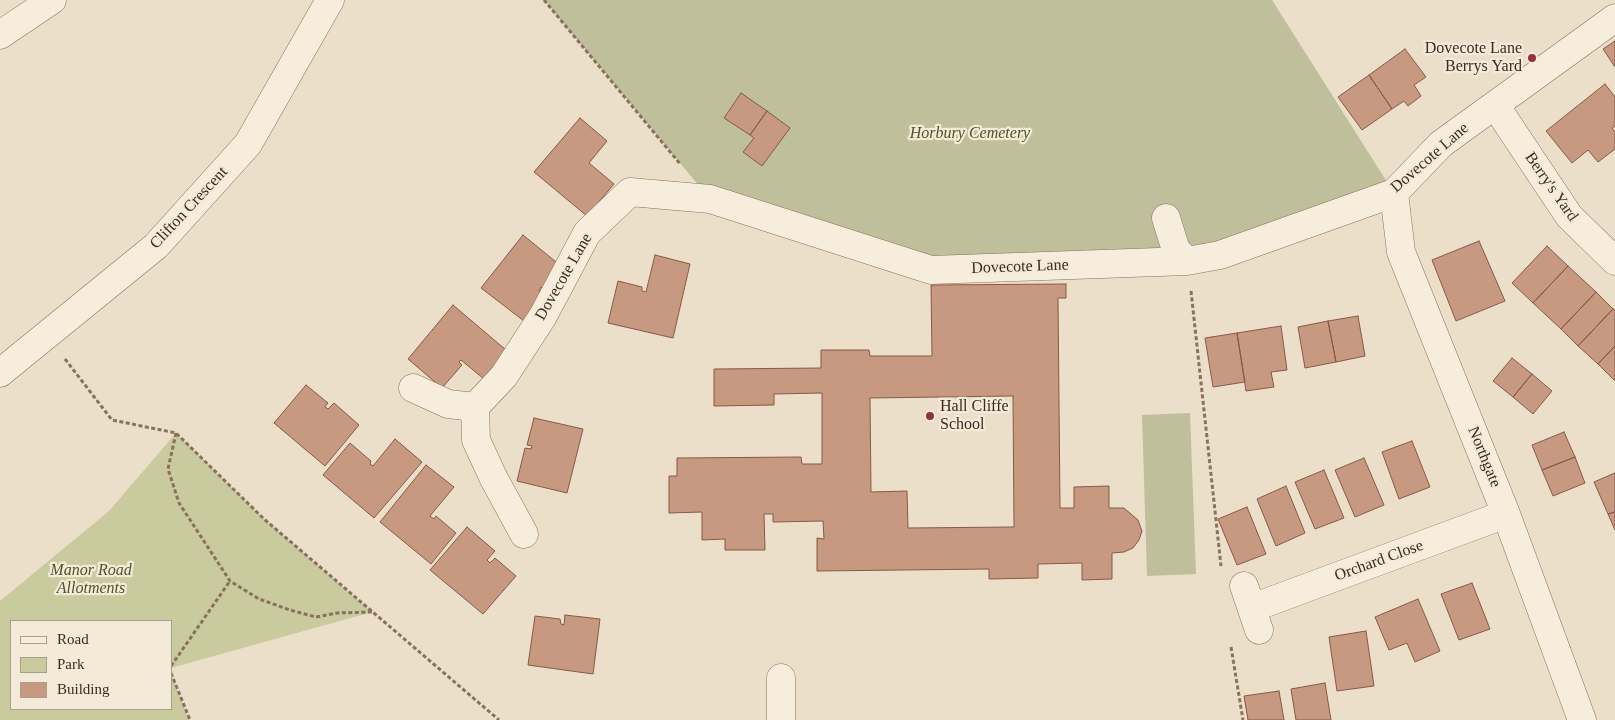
<!DOCTYPE html>
<style>
body{margin:0}
#map{position:relative;width:1615px;height:720px;overflow:hidden;background:#ecdfc9;font-family:"Times New Roman",serif}
canvas{display:block}
.legend{position:absolute;left:10px;top:620px;width:162px;height:90px;box-sizing:border-box;background:#f4ead8;border:1px solid #a99e8f;margin:0;padding:6px 9px;list-style:none;font-size:15px;color:#392b21}
.legend li{display:flex;align-items:center;gap:10px;height:25px}
.legend b{width:25px;border:1px solid #a99e8f}
</style>
<div id="map">
<canvas width="1615" height="720"></canvas>
<ul class="legend">
<li><b style="height:6px;background:#f7eddc"></b>Road</li>
<li><b style="height:14px;background:#c9ca9d"></b>Park</li>
<li><b style="height:14px;background:#c89981"></b>Building</li>
</ul>
</div>
<script>
const g = document.querySelector('canvas').getContext('2d');
g.lineJoin = 'round';
function fillPath(path, color) { g.fillStyle = color; g.fill(path, 'evenodd'); }
const toPath = rows => new Path2D(rows.map(r => 'M' + r).join(''));
function trace(path, color, width, dash) { g.strokeStyle = color; g.lineWidth = width; g.lineCap = dash ? 'butt' : 'round'; g.setLineDash(dash || []); g.stroke(path); }
function label(font, color, halo, rows, align = 'center') {
  g.font = font + ' "Times New Roman",serif'; g.lineWidth = 4.5; g.setLineDash([]); g.textBaseline = 'middle'; g.strokeStyle = halo; g.fillStyle = color; for (const [text, x, y, turn = 0] of rows) {
    g.save(); g.translate(x, y); g.rotate((+turn || 0) * Math.PI / 180); g.textAlign = isNaN(turn) ? turn : align; if (halo) g.strokeText(text, 0, 0); g.fillText(text, 0, 0); g.restore();
  }
}
fillPath(toPath([
 [176,433,264,519,372,612,171,668,171,621,11,621,11,709,171,709,171,673,189,720,0,720,0,601,109,511]
]), '#c9ca9d');
fillPath(toPath([
 [544,0,1272,0,1394,193,1220,255,931,270,710,199],
 [1190,413,1196,574,1147,576,1142,415]
]), '#bfc09b');
const building = toPath([
 [1615,41,1615,67,1603,49,1615,41],
 [1405,49,1426,77,1414,85,1421,96,1408,106,1404,101,1392,109,1369,75,1405,49],
 [1369,75,1392,109,1362,130,1338,97,1369,75],
 [1605,84,1615,97,1615,126,1612,128,1615,132,1615,149,1598,162,1588,150,1572,163,1546,131,1605,84],
 [741,93,767,111,750,135,724,118,741,93],
 [767,111,790,128,762,166,743,152,754,138,750,135,767,111],
 [580,118,607,141,589,163,614,184,587,216,534,172,580,118],
 [523,235,561,266,543,289,541,287,539,291,545,295,524,321,481,288,523,235],
 [1479,241,1505,301,1456,321,1432,260,1479,241],
 [1547,246,1568,266,1533,303,1512,283,1547,246],
 [655,255,690,264,673,338,608,323,618,281,642,287,642,291,646,292,655,255],
 [1568,266,1596,292,1561,329,1533,303,1568,266],
 [1066,284,1066,298,1058,298,1060,508,1074,508,1074,487,1109,486,1109,508,1124,508,1138,520,1142,531,1139,540,1133,548,1124,552,1112,553,1112,579,1082,580,1082,563,1038,564,1038,578,989,579,989,569,817,571,817,538,824,539,823,521,773,522,773,514,764,514,765,550,725,550,725,539,702,540,702,512,669,513,669,476,677,476,677,458,801,457,802,464,822,464,822,393,774,394,774,405,714,406,714,369,821,368,821,350,869,350,870,356,932,356,931,285,1066,284],
 [1013,396,1014,527,908,528,907,491,871,492,870,398,1013,396],
 [1596,292,1613,309,1578,346,1561,329,1596,292],
 [453,305,513,356,490,384,461,360,459,362,462,365,442,388,408,359,453,305],
 [1613,309,1615,310,1615,346,1598,364,1578,346,1613,309],
 [1358,316,1365,356,1336,362,1328,321,1358,316],
 [1328,321,1336,362,1305,368,1298,327,1328,321],
 [1281,326,1287,370,1271,372,1274,387,1246,391,1237,333,1281,326],
 [1237,333,1245,382,1213,387,1205,338,1237,333],
 [1615,346,1615,381,1598,364,1615,346],
 [1512,358,1532,374,1513,397,1493,381,1512,358],
 [1532,374,1552,391,1533,414,1513,397,1532,374],
 [306,385,328,403,325,407,328,409,334,403,359,425,325,466,274,423,306,385],
 [534,418,583,429,567,493,517,481,525,448,531,449,532,446,527,445,534,418],
 [1564,432,1575,457,1542,470,1532,445,1564,432],
 [395,439,422,462,374,518,323,475,350,443,371,461,370,464,373,466,395,439],
 [1412,441,1430,487,1399,499,1382,452,1412,441],
 [1575,457,1585,483,1553,496,1542,470,1575,457],
 [1364,458,1384,505,1355,517,1335,470,1364,458],
 [426,465,454,487,430,516,434,519,436,516,456,533,431,564,380,522,426,465],
 [1324,470,1344,518,1315,529,1295,482,1324,470],
 [1615,473,1615,512,1608,514,1594,482,1615,473],
 [1286,486,1305,533,1276,546,1257,499,1286,486],
 [1247,507,1266,554,1237,565,1218,519,1247,507],
 [1615,512,1615,530,1608,514,1615,512],
 [467,527,495,551,487,560,490,563,495,558,516,576,483,614,430,570,467,527],
 [1472,583,1490,629,1459,640,1441,594,1472,583],
 [1418,599,1440,651,1415,662,1407,643,1389,650,1375,617,1418,599],
 [565,615,600,619,593,674,528,665,535,616,560,619,561,624,564,625,565,615],
 [1366,631,1374,686,1337,691,1329,637,1366,631],
 [1325,683,1331,720,1296,720,1291,689,1325,683],
 [1279,691,1284,720,1248,720,1244,696,1279,691]
]);
fillPath(building, '#c89981');
trace(building, '#865946', 1);
const minor = toPath([
 [0,35,52,0],
 [1495,105,1569,216,1615,261],
 [1394,193,1401,252,1506,514,1582,720],
 [1166,218,1176,250,1187,261],
 [0,373,156,246,248,144,330,0],
 [413,388,448,404,475,407],
 [524,534,493,477,476,440,475,407,504,376,543,316,587,233,630,192,710,199,931,270,1187,261,1220,255,1394,193,1441,144,1615,18],
 [1244,586,1259,630],
 [1252,608,1506,514],
 [781,720,781,678]
]);
trace(minor, '#88715e', 29);
trace(toPath([
 [544,0,681,165],
 [1191,291,1221,566],
 [65,359,112,420,176,433,264,519,499,720],
 [176,433,168,469,179,503,230,581,259,599,290,610,316,617,337,613,372,612],
 [1231,647,1243,720],
 [171,666,230,581],
 [171,673,190,720]
]), '#88715e', 3, [4, 2.5]);
trace(minor, '#f7eddc', 28);
for (const [x, y, r, color] of [
 [1532,58,5,"#93323b"],
 [930,416,5,"#93323b"]
]) { const dot = new Path2D(); dot.arc(x, y, r, 0, 2 * Math.PI); g.fillStyle = color; g.fill(dot); trace(dot, '#f4ead8', 2); }
label('16px', '#392b21', '#f4ead8', [
 ["Dovecote Lane",1522,49],
 ["Berrys Yard",1522,67],
 ["Hall Cliffe",940,407,"left"],
 ["School",940,425,"left"]
], 'right');
label('italic 16px', '#4d5429', '#f4ead8', [
 ["Horbury Cemetery",970,134],
 ["Manor Road",91,571],
 ["Allotments",91,589]
]);
label('16px', '#392b21', '#f4ead8', [
 ["Dovecote Lane",1430,158,-41],
 ["Berry's Yard",1551,187,55],
 ["Clifton Crescent",189,208,-47],
 ["Dovecote Lane",1020,267,-2],
 ["Dovecote Lane",564,277,-60],
 ["Northgate",1484,457,68],
 ["Orchard Close",1379,561,-20]
]);
</script>
